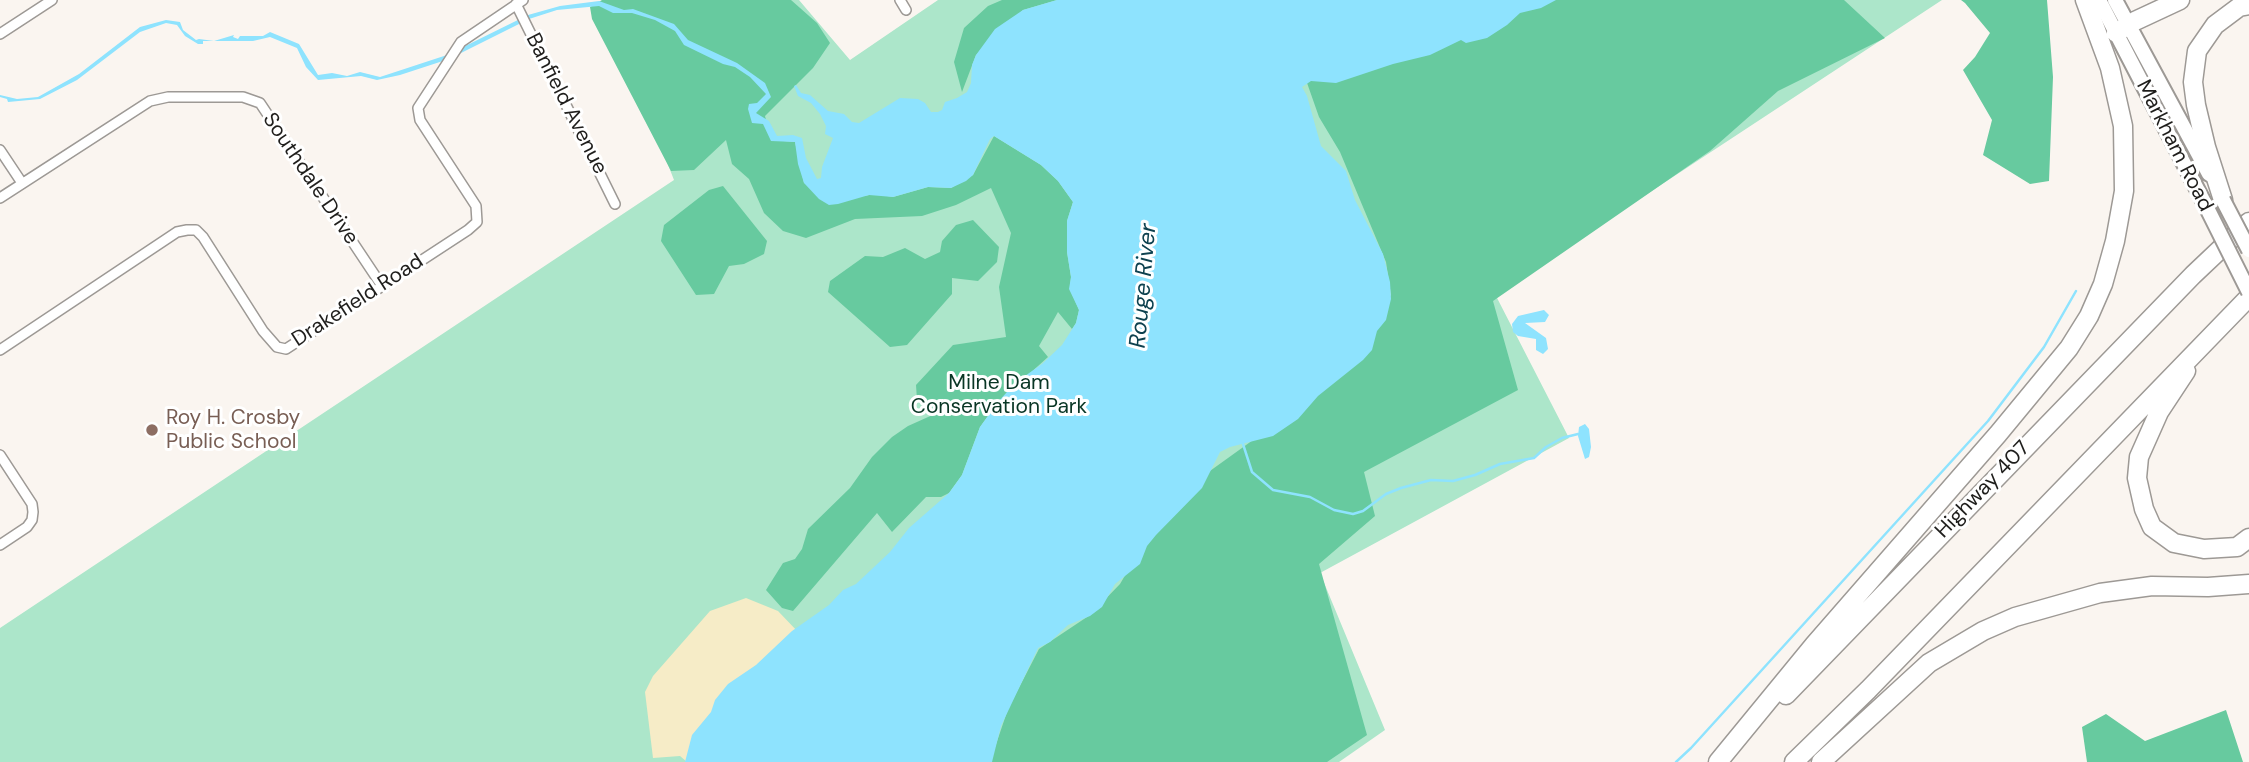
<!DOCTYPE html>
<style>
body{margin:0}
canvas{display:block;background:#faf5f0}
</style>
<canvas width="2249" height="762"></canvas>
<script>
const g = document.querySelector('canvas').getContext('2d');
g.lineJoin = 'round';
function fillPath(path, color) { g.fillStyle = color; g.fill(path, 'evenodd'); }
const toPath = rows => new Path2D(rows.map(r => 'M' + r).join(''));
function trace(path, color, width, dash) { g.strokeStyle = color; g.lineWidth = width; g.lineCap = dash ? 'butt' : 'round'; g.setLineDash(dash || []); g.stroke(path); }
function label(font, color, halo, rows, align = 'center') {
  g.font = font + ' "DM Sans",sans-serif'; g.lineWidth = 6; g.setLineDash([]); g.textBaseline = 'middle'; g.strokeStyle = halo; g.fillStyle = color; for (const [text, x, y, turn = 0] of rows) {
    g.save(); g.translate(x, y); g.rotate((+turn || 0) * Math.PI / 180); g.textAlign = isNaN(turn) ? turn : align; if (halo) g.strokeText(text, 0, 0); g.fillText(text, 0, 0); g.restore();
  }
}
fillPath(toPath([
 [648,0,799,0,850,60,938,0,1942,0,1495,294,1569,438,1320,573,1385,730,1339,762,0,762,0,628,674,180,613,24]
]), '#ace6ca');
fillPath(toPath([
 [602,0,791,0,817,23,830,43,813,68,765,116,771,140,795,142,804,183,864,196,875,194,893,197,928,187,951,188,973,175,994,136,1041,165,1058,181,1073,202,1067,221,1067,252,1071,277,1070,289,1079,310,1076,323,1072,329,1058,312,1039,346,1048,357,998,402,980,427,962,475,949,493,941,497,926,497,892,532,877,513,793,611,782,608,766,590,783,563,795,559,802,549,808,529,850,488,872,457,892,437,908,426,946,409,930,410,917,400,916,385,953,345,1006,337,999,287,1011,233,991,188,956,205,922,216,855,219,806,238,783,231,764,213,749,179,732,164,726,140,694,170,671,171,592,19,590,7],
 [1002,0,1057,0,1023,10,976,55,962,92,954,62,964,28,988,6],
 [1532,0,1844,0,1885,38,1778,91,1710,151,1493,301,1518,390,1364,472,1375,516,1319,564,1367,735,1327,762,990,762,1008,709,1039,649,1090,615,1120,584,1157,521,1196,481,1292,412,1362,334,1391,295,1386,262,1340,152,1319,117,1306,80],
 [1961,0,2047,0,2053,77,2049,181,2030,184,1983,155,1992,120,1963,70,1975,57,1990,33,1965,3],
 [723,186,767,241,764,254,744,264,729,266,714,294,696,295,661,241,664,225,709,190],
 [973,220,999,247,997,262,978,281,952,278,952,294,907,345,890,347,828,292,830,281,865,256,883,257,905,248,925,259,940,252,942,241,956,225],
 [2226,710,2243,762,2087,762,2082,727,2106,714,2145,741]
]), '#67ca9f');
fillPath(toPath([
 [746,598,778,611,800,634,687,762,680,756,653,758,645,692,653,676,710,611]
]), '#f6ecc7');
fillPath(toPath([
 [1057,0,1556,0,1541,8,1520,13,1507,25,1487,38,1466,43,1461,40,1430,55,1393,64,1336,83,1311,81,1302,87,1307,96,1321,146,1346,171,1355,200,1383,254,1390,282,1391,299,1386,320,1377,331,1372,350,1363,360,1318,396,1298,419,1273,436,1230,447,1220,452,1202,488,1156,535,1147,546,1140,564,1115,584,1102,607,1090,616,1068,625,1050,642,1038,648,1001,726,992,762,685,762,692,735,711,712,715,700,728,684,756,665,792,631,829,605,843,590,856,584,890,552,909,528,949,493,962,475,980,427,998,402,1015,383,1042,364,1062,345,1076,323,1079,310,1069,289,1071,277,1067,252,1067,221,1073,202,1058,181,1041,165,994,136,990,139,973,175,966,181,951,188,928,187,893,197,869,195,838,204,829,205,819,199,804,183,798,164,795,142,771,141,763,124,752,123,748,109,749,104,757,103,766,94,750,77,735,67,723,64,684,45,675,31,655,20,632,13,613,13,599,6,557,10,529,19,449,59,400,75,377,80,361,76,318,80,306,67,297,48,270,37,253,41,203,41,203,44,198,44,185,36,177,25,166,23,140,32,77,80,40,99,8,102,7,99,0,97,0,95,17,99,38,97,79,74,140,27,166,20,180,22,183,30,196,40,199,39,214,41,234,35,233,37,238,39,240,36,263,36,270,32,299,44,318,75,332,73,347,76,360,72,380,77,447,55,528,15,560,6,599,1,624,10,633,9,674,24,688,40,737,63,765,83,771,97,756,113,769,121,777,136,793,135,802,138,806,158,817,179,821,178,822,167,833,138,825,134,826,126,820,114,811,103,798,96,794,86,796,85,801,93,810,95,828,111,844,114,852,122,859,123,900,98,918,99,925,103,931,112,938,112,942,110,945,102,957,98,967,92,971,83,972,65,976,55,995,29,1023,10],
 [1544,310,1549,315,1545,322,1525,323,1546,338,1548,349,1543,354,1536,350,1536,339,1518,336,1513,332,1512,324,1518,316],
 [1585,424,1589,429,1591,447,1589,457,1585,459,1578,436,1579,427]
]), '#8ee3fe');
trace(toPath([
 [1243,444,1252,472,1273,490,1310,497,1334,510,1353,514,1363,511,1386,494,1401,488,1431,480,1453,481,1475,475,1500,464,1534,458,1546,447,1562,438,1578,434],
 [1676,762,1691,748,1988,421,2044,347,2076,291]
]), '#8ee3fe', 2.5);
const street = toPath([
 [900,0,906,10],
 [516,4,615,204],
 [0,34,52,0],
 [0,150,22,183],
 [0,198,150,101,168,97,243,97,260,103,382,286],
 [0,350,177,232,187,230,196,230,203,237,263,331,277,347,286,349,468,230,477,222,476,206,420,120,418,108,461,42,523,0],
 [0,455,32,504,33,512,32,520,27,527,0,545]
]);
const primary = toPath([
 [2099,0,2208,210],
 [2115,0,2209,174]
]);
const highway = toPath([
 [2116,33,2135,21,2180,0],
 [2223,200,2206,147,2196,105,2193,82,2197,51,2215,25,2239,7,2249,5],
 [2186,371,2159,412,2139,457,2137,478,2144,509,2152,527,2174,543,2204,549,2237,547,2249,538],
 [1786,695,2193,275,2249,222],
 [1718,762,1814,645,1998,434,2069,348,2089,316,2103,284,2115,241,2124,191,2123,126,2110,68,2085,0],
 [1794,762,1868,690,2249,297],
 [1821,762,1929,663,1983,631,2015,617,2100,593,2152,586,2208,587,2249,584]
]);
trace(street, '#9d9995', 12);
trace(primary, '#9d9995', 18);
trace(highway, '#9d9995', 21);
trace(street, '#fff', 9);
trace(primary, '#fff', 14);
trace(highway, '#fff', 18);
const primaryBridge = toPath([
 [2223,200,2249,250],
 [2208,210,2249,292]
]);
trace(primaryBridge, '#9d9995', 18, []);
trace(primaryBridge, '#fff', 14);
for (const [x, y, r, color] of [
 [152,430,7,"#8d6e63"]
]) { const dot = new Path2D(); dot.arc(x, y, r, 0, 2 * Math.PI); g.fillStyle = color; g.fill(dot); trace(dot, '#fff', 2.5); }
label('21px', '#1f1e1c', '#fff', [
 ["Banfield Avenue",566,104,63],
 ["Markham Road",2174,146,63],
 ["Southdale Drive",310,179,56],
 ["Drakefield Road",358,301,-33],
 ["Highway 407",1983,490,-46]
]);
label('21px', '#093625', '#fff', [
 ["Milne Dam",999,383],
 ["Conservation Park",999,407]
]);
label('21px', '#785e54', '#fff', [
 ["Roy H. Crosby",166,418],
 ["Public School",166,442]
], 'left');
label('italic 23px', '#0d414f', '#fff', [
 ["Rouge River",1144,286,-85]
]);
</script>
